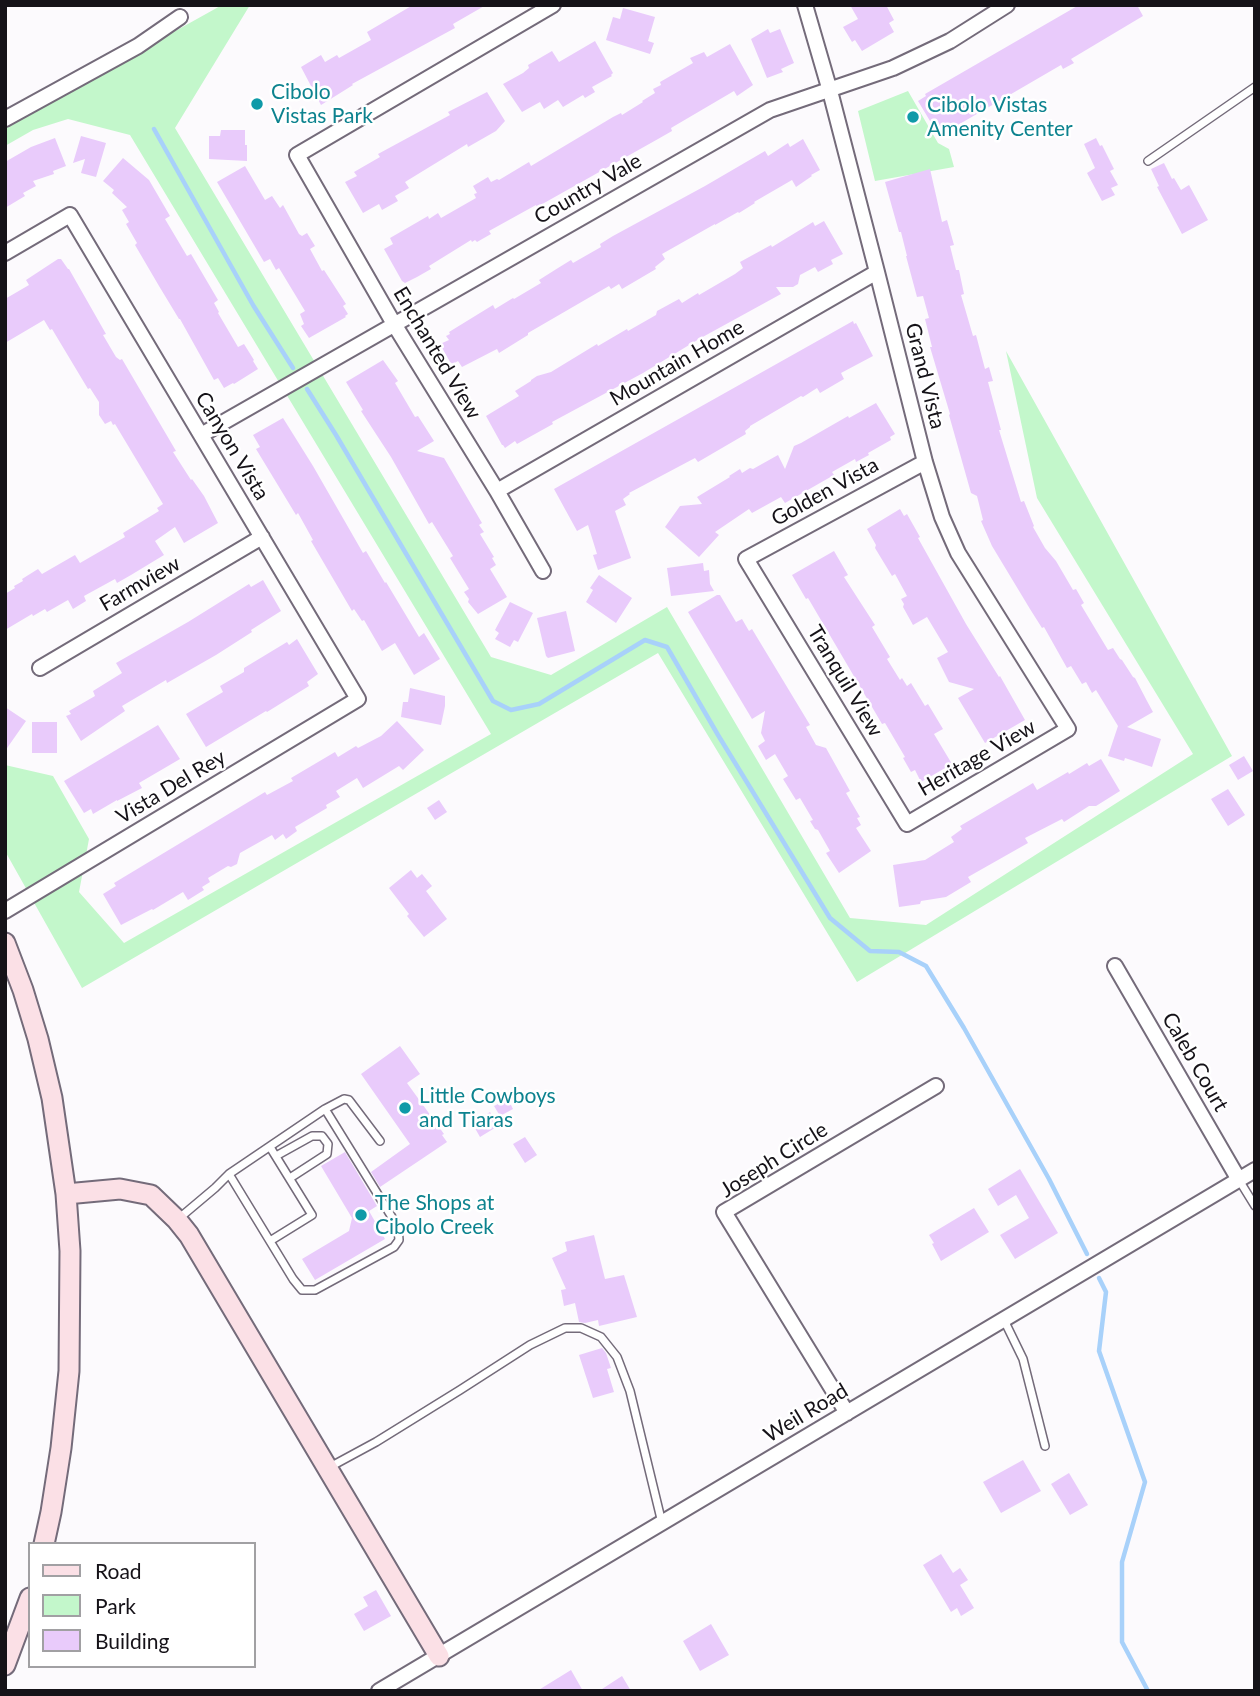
<!DOCTYPE html>
<style>
body{margin:0}
#map{position:relative;width:1260px;height:1696px;overflow:hidden;background:#fcfafd;font-family:Lato,sans-serif}
canvas{display:block}
.frame{position:absolute;inset:0;border:7px solid #151218;pointer-events:none}
.legend{position:absolute;left:28px;top:1542px;width:228px;height:126px;box-sizing:border-box;background:#fff;border:2px solid #a1a0a3;margin:0;padding:9px 12px;list-style:none;font-size:21px;color:#151218}
.legend li{display:flex;align-items:center;gap:14px;height:35px}
.legend b{width:35px;border:2px solid #a1a0a3}
</style>
<div id="map">
<canvas width="1260" height="1696"></canvas>
<div class="frame"></div>
<ul class="legend">
<li><b style="height:9px;background:#fbe0e6"></b>Road</li>
<li><b style="height:19px;background:#c3f7cb"></b>Park</li>
<li><b style="height:19px;background:#e9cbfb"></b>Building</li>
</ul>
</div>
<script>
const g = document.querySelector('canvas').getContext('2d');
g.lineJoin = 'round';
function fillPath(path, color) { g.fillStyle = color; g.fill(path, 'evenodd'); }
const toPath = rows => new Path2D(rows.map(r => 'M' + r).join(''));
function trace(path, color, width, dash) { g.strokeStyle = color; g.lineWidth = width; g.lineCap = dash ? 'butt' : 'round'; g.setLineDash(dash || []); g.stroke(path); }
function label(font, color, halo, rows, align = 'center') {
  g.font = font + ' Lato,sans-serif'; g.lineWidth = 5; g.setLineDash([]); g.textBaseline = 'middle'; g.strokeStyle = halo; g.fillStyle = color; for (const [text, x, y, turn = 0] of rows) {
    g.save(); g.translate(x, y); g.rotate((+turn || 0) * Math.PI / 180); g.textAlign = isNaN(turn) ? turn : align; if (halo) g.strokeText(text, 0, 0); g.fillText(text, 0, 0); g.restore();
  }
}
fillPath(toPath([
 [222,5,250,5,175,128,491,657,551,675,667,607,850,918,926,925,1193,754,1037,498,1006,351,1232,756,857,982,658,653,82,988,5,851,5,765,53,776,89,839,79,892,124,943,491,734,130,135,68,119,33,130,5,146,5,126],
 [908,91,938,143,949,149,954,167,875,181,858,111]
]), '#c3f7cb');
trace(toPath([
 [154,129,253,305,293,368],
 [307,389,336,435,493,701,511,710,539,704,645,640,667,647,718,735,830,918,870,951,899,952,926,966,964,1028,1049,1179,1087,1254],
 [1099,1278,1106,1292,1099,1351,1145,1482,1122,1562,1122,1642,1148,1691]
]), '#a8d1fa', 4.5);
fillPath(toPath([
 [413,5,486,5,453,24,455,28,352,84,353,85,321,105,301,67,321,55,325,62,337,55,339,58,371,40,367,32],
 [850,5,886,5,894,20,889,23,894,32,862,51,855,40,852,42,843,27,858,19],
 [1079,5,1137,5,1143,16,1071,59,1074,63,1063,69,1061,65,939,136,918,101,926,96,925,94],
 [623,8,655,17,648,41,654,43,650,54,606,40,613,17,620,19],
 [768,29,770,33,780,29,794,63,781,69,783,72,767,78,751,39],
 [595,41,613,73,611,75,612,76,592,87,595,92,585,98,583,95,563,107,558,100,544,109,540,102,522,112,503,84,523,73,529,68,528,65,552,51,559,62],
 [730,44,753,85,737,96,734,91,671,128,672,131,658,139,537,207,536,205,489,231,491,234,477,242,475,240,472,242,471,240,429,266,431,269,417,277,405,283,402,281,384,249,393,244,390,238,428,216,429,219,438,213,441,218,476,198,474,194,477,193,473,186,488,177,491,182,497,179,499,180,529,162,531,166,613,117,621,113,622,115,643,102,642,101,655,93,653,89,661,85,660,82,693,63,690,58,704,52,707,57],
 [487,92,505,121,496,131,468,147,467,144,405,182,409,188,395,196,398,201,382,210,379,204,363,213,345,182,357,176,354,172,380,157,378,154,450,115,448,112],
 [221,130,245,130,245,145,247,145,247,161,209,159,209,136,220,136],
 [81,136,106,143,96,177,81,173,85,159,73,163],
 [55,138,66,166,53,171,54,174,33,181,36,186,23,193,25,196,5,208,5,162,31,147],
 [1096,138,1100,146,1102,145,1114,169,1110,171,1118,185,1111,188,1115,195,1102,201,1087,173,1095,168,1084,144],
 [803,139,820,170,811,175,812,176,796,187,792,180,754,202,755,203,739,213,738,212,715,225,715,224,662,254,665,259,655,267,656,269,622,289,619,284,611,289,609,286,528,333,528,335,499,353,497,349,462,367,458,361,453,364,450,362,440,344,449,340,446,336,450,334,449,332,493,305,495,309,513,298,514,299,541,283,539,280,558,268,571,260,573,263,601,247,600,244,613,236,705,186,765,151,768,156,788,143,790,147],
 [123,158,149,180,170,216,165,219,187,256,191,254,218,300,214,303,219,312,218,313,238,347,244,344,254,360,253,361,258,369,234,384,233,383,224,388,218,378,214,380,180,319,179,319,159,286,135,245,137,243,126,224,129,222,122,210,127,207,112,193,114,190,103,181],
 [1164,163,1172,179,1174,178,1181,190,1189,185,1208,220,1182,234,1157,187,1159,186,1151,169],
 [245,166,265,200,272,196,280,208,283,205,299,234,302,236,307,233,315,246,310,249,322,271,324,270,346,304,343,306,348,314,345,316,346,317,309,338,301,326,304,324,300,314,305,311,279,268,276,270,270,259,264,262,217,182],
 [930,169,942,222,947,220,954,245,950,246,956,270,959,270,964,294,961,295,973,336,976,335,985,369,989,367,993,381,988,382,1001,430,999,430,1021,502,1024,501,1034,526,1033,527,1045,548,1056,561,1073,590,1076,589,1084,603,1081,605,1108,650,1113,648,1120,659,1122,660,1133,677,1135,678,1147,701,1153,712,1127,727,1161,739,1152,767,1125,758,1124,761,1108,756,1118,726,1096,690,1092,693,1086,682,1082,684,1071,666,1067,668,1044,627,1042,628,1030,609,992,546,981,521,983,520,977,496,971,493,949,415,950,414,930,347,932,347,925,319,929,318,923,296,917,297,906,256,907,256,901,232,899,232,885,182],
 [824,221,843,254,831,260,833,264,818,272,815,267,800,275,798,284,793,287,776,287,781,294,699,339,643,373,552,422,553,424,517,444,515,441,505,448,503,445,502,445,486,416,519,396,515,391,531,381,531,380,537,376,551,372,597,344,598,346,627,329,628,331,656,315,657,311,679,299,682,303,698,293,699,295,735,274,743,268,740,262,771,245,772,247,813,222,815,226],
 [58,259,61,259,68,269,69,269,106,334,103,335,116,357,120,360,122,359,176,451,173,452,191,480,192,479,204,496,218,523,184,543,175,527,155,541,164,555,131,575,117,583,115,579,84,596,86,601,73,609,68,600,47,612,45,609,33,616,32,614,5,630,5,594,15,588,14,586,23,581,22,579,38,569,42,574,75,555,80,563,125,537,123,533,159,511,157,508,163,504,115,424,113,425,111,421,105,424,99,415,99,402,90,388,88,389,52,329,50,330,44,320,5,343,5,299,29,285,26,280],
 [853,321,854,324,856,323,873,356,841,373,844,379,820,393,817,388,803,397,801,396,750,426,750,427,745,431,746,434,698,462,695,458,629,493,630,494,623,499,626,505,615,511,631,558,598,570,593,555,597,554,588,525,577,531,554,489],
 [383,360,398,381,395,383,415,417,418,416,434,441,417,451,444,458,482,523,479,525,484,532,480,534,494,557,492,558,496,565,490,569,507,597,478,614,468,602,469,599,464,592,469,589,450,558,453,556,432,522,429,524,391,457,361,411,363,410,346,382],
 [876,403,895,434,890,437,891,440,868,453,869,455,856,462,855,459,832,472,834,475,785,503,781,497,752,513,749,509,715,532,719,535,699,557,665,527,680,506,702,504,697,497,730,477,729,476,740,469,742,473,750,468,753,469,778,455,785,469,794,446,801,443,848,416,849,418],
 [283,418,313,466,363,553,366,551,385,583,386,582,419,637,424,633,440,659,414,675,395,643,382,651,364,620,362,621,354,609,352,611,311,541,313,540,298,513,296,515,256,449,260,447,253,435],
 [900,509,904,516,907,514,920,537,918,538,966,624,999,677,1000,676,1025,720,985,743,958,698,974,689,949,682,937,658,948,652,927,617,913,625,903,607,904,604,901,599,907,596,895,574,892,576,875,548,876,545,867,529],
 [834,551,848,575,844,577,875,625,872,627,890,657,887,659,900,680,902,678,907,686,911,683,925,706,928,704,943,729,934,734,952,764,921,782,915,770,911,772,903,758,905,757,885,723,882,724,808,598,806,599,792,575],
 [703,563,704,571,709,570,710,584,714,591,671,596,667,568],
 [599,575,632,598,616,623,586,602,593,590,590,588],
 [263,580,281,611,251,630,252,632,216,655,167,683,166,680,122,706,125,711,81,741,66,716,71,714,69,711,95,696,93,691,122,673,116,663,188,622,249,584,251,587],
 [717,595,720,595,736,622,742,619,749,631,752,629,810,725,806,727,816,745,826,748,850,791,846,793,860,817,857,818,861,825,856,828,871,851,839,873,826,853,830,851,818,830,815,829,810,821,813,820,800,798,796,800,783,779,788,776,775,754,766,760,758,746,765,741,761,733,765,711,752,719,688,612],
 [510,602,533,613,518,642,514,640,510,647,495,639,499,633,495,630],
 [566,611,575,651,548,658,546,656,537,618],
 [297,639,318,674,307,682,309,686,267,712,266,711,206,747,186,714,223,692,220,686,244,672,244,668,287,642,289,645],
 [410,688,445,696,445,706,441,725,401,717,403,702,408,702],
 [5,707,26,721,5,751],
 [397,721,424,750,403,770,399,766,363,788,357,778,336,791,340,797,326,805,327,808,295,827,297,831,286,839,283,834,275,840,272,835,240,853,237,864,231,867,228,866,208,878,210,882,202,887,204,890,188,900,183,892,153,910,152,909,121,925,103,894,116,886,114,883,265,792,267,795,293,781,291,778,335,752,338,757,356,746,358,748,381,736],
 [32,722,57,722,57,753,32,753],
 [158,725,180,759,139,783,142,788,117,801,117,800,93,814,91,809,84,813,64,781],
 [1244,756,1253,771,1238,780,1229,765],
 [1101,759,1120,791,1096,806,1089,806,1064,822,1062,819,1025,838,1028,843,968,877,971,882,946,897,921,901,920,904,899,907,893,865,925,860,954,842,951,837,962,829,960,826,1033,783,1037,790,1068,772,1069,774,1087,763,1089,766],
 [1228,789,1245,815,1228,826,1211,799],
 [439,800,447,812,435,820,427,808],
 [411,870,417,878,422,874,432,886,426,891,447,919,424,937,407,916,409,914,389,888],
 [400,1046,420,1074,407,1083,444,1134,442,1135,447,1142,380,1187,371,1172,410,1144,361,1074],
 [508,1099,513,1109,500,1116,494,1106],
 [490,1112,498,1126,480,1137,472,1123],
 [525,1137,537,1155,525,1163,513,1144],
 [345,1152,377,1206,369,1211,385,1239,315,1280,302,1259,349,1231,352,1218,321,1166],
 [1020,1169,1058,1233,1015,1259,1000,1235,1029,1218,1016,1195,998,1206,988,1189],
 [974,1208,989,1232,941,1261,932,1244,934,1243,929,1235],
 [594,1235,605,1279,624,1275,637,1317,599,1326,598,1320,585,1323,579,1322,575,1303,564,1306,561,1290,566,1289,552,1258,567,1251,565,1242],
 [602,1348,606,1353,611,1368,607,1369,614,1392,593,1398,579,1355],
 [1023,1460,1041,1491,1001,1513,983,1482],
 [1069,1473,1088,1505,1070,1515,1051,1484],
 [941,1554,953,1573,960,1568,968,1580,960,1585,974,1608,961,1616,957,1608,951,1612,923,1565],
 [376,1590,391,1616,364,1631,354,1614,368,1606,363,1597],
 [711,1624,729,1655,700,1671,683,1641],
 [571,1670,583,1691,537,1691],
 [622,1676,631,1691,599,1691]
]), '#e9cbfb');
const lane = toPath([
 [1148,161,1255,87],
 [276,1156,312,1136,322,1136,328,1144,327,1154,290,1178],
 [229,1174,293,1279,302,1290,315,1290,394,1247,399,1240,398,1227,325,1109],
 [1239,1180,1255,1206],
 [177,1220,215,1188,229,1174,325,1109,344,1099,349,1100,380,1141],
 [270,1241,312,1215,270,1147],
 [1004,1320,1023,1359,1045,1446],
 [328,1468,376,1442,460,1390,530,1345,565,1328,581,1328,601,1337,617,1357,630,1391,662,1523]
]);
const street = toPath([
 [805,5,830,91,877,272,925,462,942,517,958,553,1068,729,907,824,746,559,925,462],
 [5,119,138,46,180,17],
 [5,253,70,215,358,699,5,911],
 [201,435,770,110,893,68,950,41,1007,5],
 [497,491,877,272],
 [543,571,497,491,394,324,297,155,553,5],
 [40,668,262,537],
 [1115,966,1239,1180],
 [847,1413,724,1212,936,1086],
 [379,1691,1255,1170]
]);
const secondary = toPath([
 [5,943,23,990,38,1039,52,1098,66,1194,70,1251,69,1371,61,1448,51,1512,44,1544],
 [66,1194,120,1189,151,1195,177,1220,189,1235,439,1656],
 [5,1665,30,1598]
]);
trace(lane, '#746b7a', 10);
trace(street, '#746b7a', 18);
trace(secondary, '#746b7a', 23);
trace(lane, '#fff', 7);
trace(street, '#fff', 14);
trace(secondary, '#fbe0e6', 19);
for (const [x, y, r, color] of [
 [257,104,7,"#0f9aa8"],
 [913,117,7,"#0f9aa8"],
 [405,1108,7,"#0f9aa8"],
 [361,1215,7,"#0f9aa8"]
]) { const dot = new Path2D(); dot.arc(x, y, r, 0, 2 * Math.PI); g.fillStyle = color; g.fill(dot); trace(dot, '#fff', 2.5); }
label('21px', '#0d838f', '#fff', [
 ["Cibolo",271,92],
 ["Vistas Park",271,116],
 ["Cibolo Vistas",927,105],
 ["Amenity Center",927,129],
 ["Little Cowboys",419,1096],
 ["and Tiaras",419,1120],
 ["The Shops at",375,1203],
 ["Cibolo Creek",375,1227]
], 'left');
label('21px', '#151218', '#fff', [
 ["Country Vale",588,189,-30],
 ["Enchanted View",437,353,59],
 ["Mountain Home",677,363,-30],
 ["Grand Vista",925,376,76],
 ["Canyon Vista",232,446,59],
 ["Golden Vista",825,492,-29],
 ["Farmview",140,584,-30],
 ["Tranquil View",845,681,59],
 ["Heritage View",977,758,-30],
 ["Vista Del Rey",171,787,-31],
 ["Caleb Court",1195,1062,60],
 ["Joseph Circle",774,1160,-32],
 ["Weil Road",806,1413,-31]
]);
</script>
